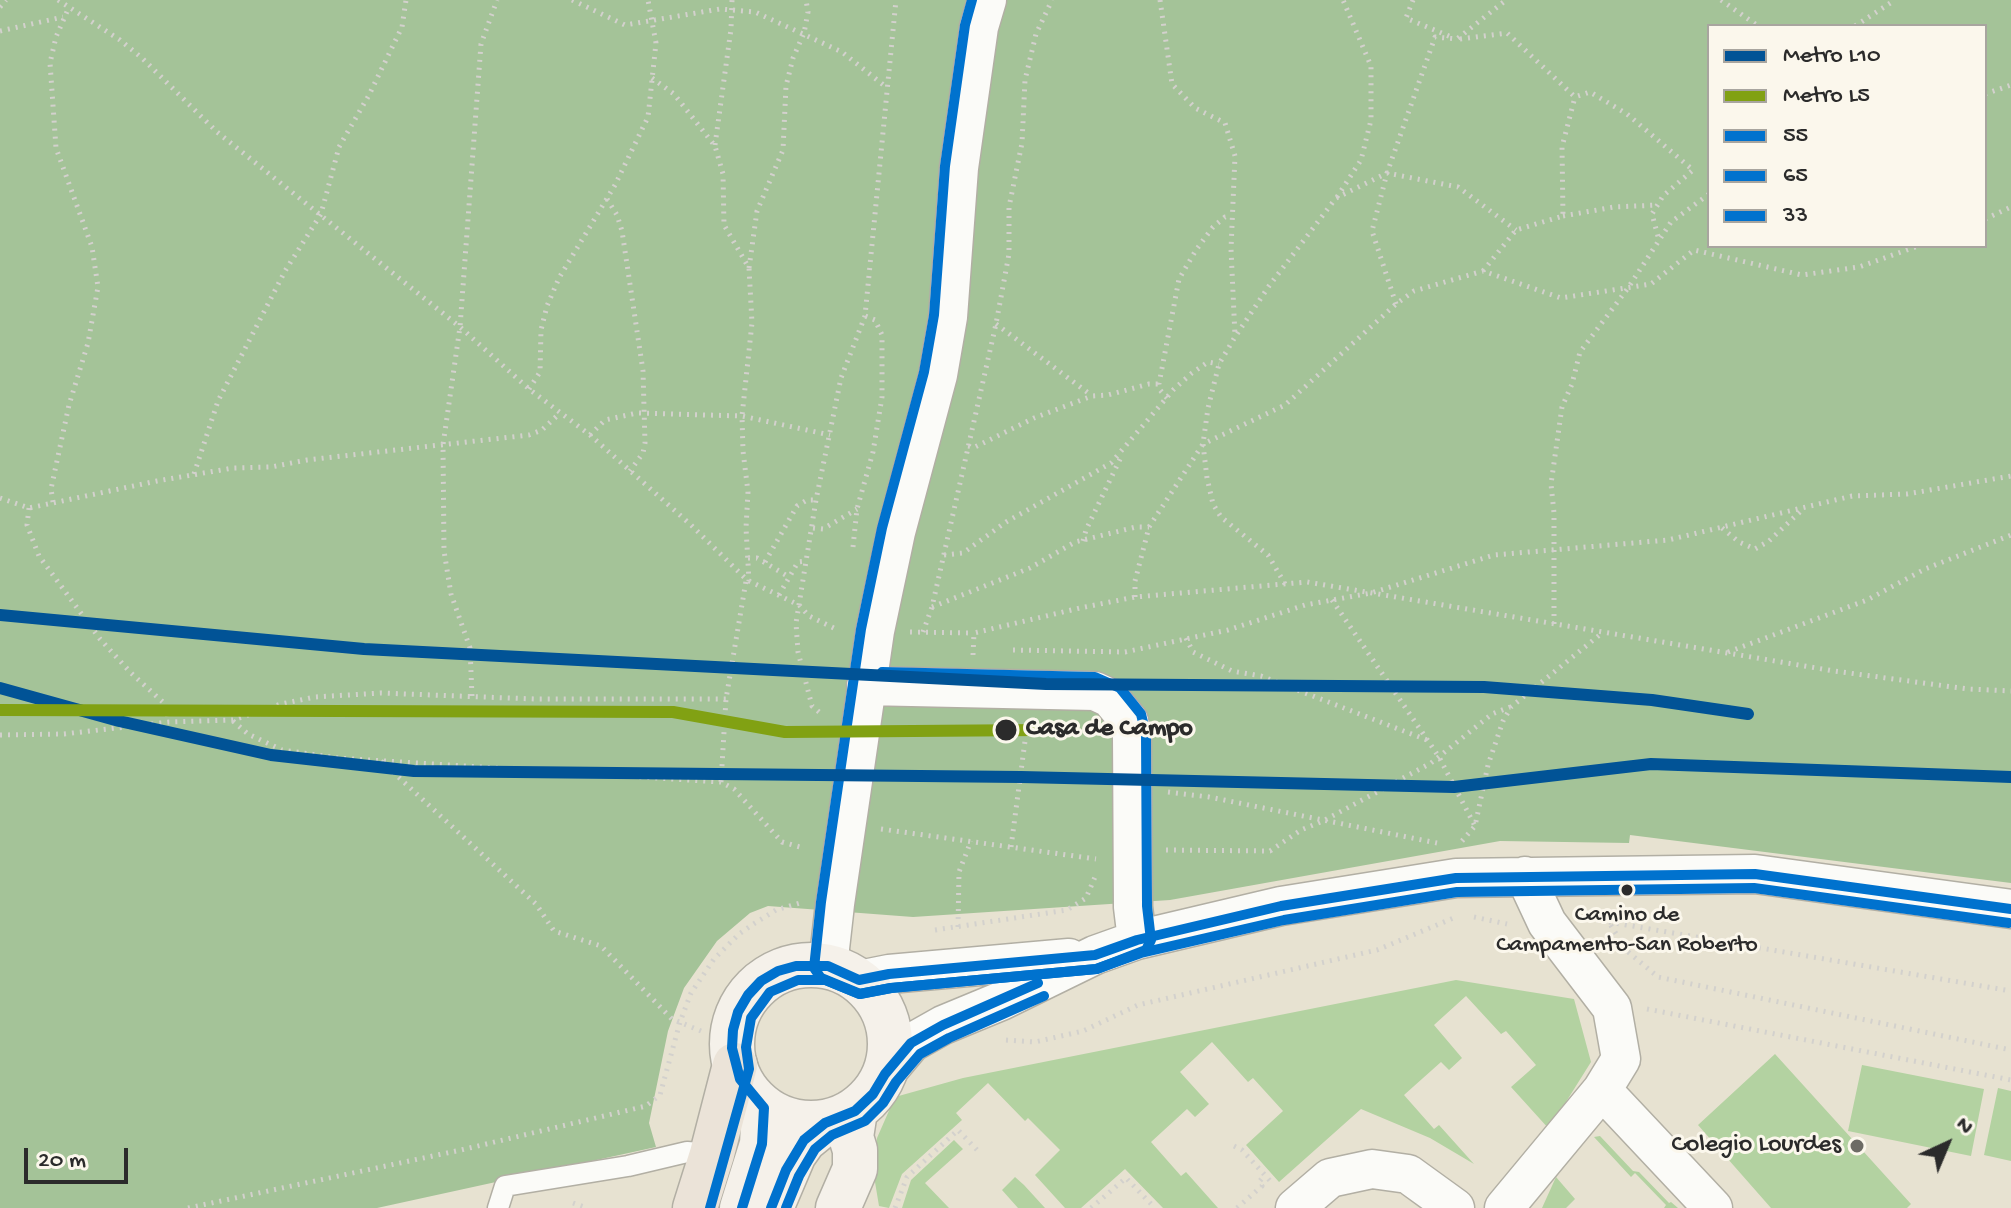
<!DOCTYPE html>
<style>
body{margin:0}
#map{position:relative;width:2011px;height:1208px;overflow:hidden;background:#e7e2d1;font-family:"Gochi Hand",sans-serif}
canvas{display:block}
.legend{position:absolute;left:1707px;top:24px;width:280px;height:224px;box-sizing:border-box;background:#fbf7ec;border:2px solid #a8a59f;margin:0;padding:10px 14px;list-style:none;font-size:24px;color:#2b2b2b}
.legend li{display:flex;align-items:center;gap:16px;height:40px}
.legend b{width:40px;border:2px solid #a8a59f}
.north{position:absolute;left:1907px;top:1104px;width:80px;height:80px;-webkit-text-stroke:6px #fbf7ec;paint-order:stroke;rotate:44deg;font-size:22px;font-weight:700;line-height:32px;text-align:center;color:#2b2b2b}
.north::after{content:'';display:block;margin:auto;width:28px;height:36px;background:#2b2b2b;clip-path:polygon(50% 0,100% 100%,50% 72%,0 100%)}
.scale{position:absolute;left:24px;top:1148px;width:104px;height:36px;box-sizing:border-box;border:4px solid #2b2b2b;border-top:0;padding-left:10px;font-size:24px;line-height:28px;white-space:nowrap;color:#2b2b2b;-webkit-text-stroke:6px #fbf7ec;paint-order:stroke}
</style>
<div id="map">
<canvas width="2011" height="1208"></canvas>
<ul class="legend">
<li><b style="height:10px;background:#015396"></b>Metro L10</li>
<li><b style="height:10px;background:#81a113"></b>Metro L5</li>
<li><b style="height:10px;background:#0072ce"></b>55</li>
<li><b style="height:10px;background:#0072ce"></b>65</li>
<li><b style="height:10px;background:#0072ce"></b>33</li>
</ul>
<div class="north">N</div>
<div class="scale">20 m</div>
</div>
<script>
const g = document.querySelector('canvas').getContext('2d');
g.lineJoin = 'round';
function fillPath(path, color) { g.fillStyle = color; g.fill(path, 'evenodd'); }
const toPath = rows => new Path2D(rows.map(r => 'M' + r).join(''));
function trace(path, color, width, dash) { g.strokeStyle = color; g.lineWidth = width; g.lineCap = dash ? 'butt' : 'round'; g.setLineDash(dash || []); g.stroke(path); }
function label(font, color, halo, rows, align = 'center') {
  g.font = font + ' "Gochi Hand",sans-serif'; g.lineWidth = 6; g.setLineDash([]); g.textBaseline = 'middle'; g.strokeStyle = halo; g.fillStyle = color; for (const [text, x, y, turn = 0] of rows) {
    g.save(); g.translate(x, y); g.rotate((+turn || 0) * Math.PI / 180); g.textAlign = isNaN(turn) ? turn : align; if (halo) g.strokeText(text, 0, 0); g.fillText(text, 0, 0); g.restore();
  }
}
fillPath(toPath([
 [1456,980,1574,999,1591,1062,1549,1129,1511,1087,1536,1065,1506,1031,1501,1034,1466,996,1434,1025,1462,1058,1449,1070,1441,1062,1404,1095,1434,1129,1439,1125,1474,1164,1430,1138,1361,1109,1279,1182,1246,1145,1283,1111,1253,1078,1248,1082,1212,1042,1180,1072,1209,1104,1195,1117,1187,1109,1151,1142,1181,1176,1186,1172,1218,1208,1163,1208,1125,1169,1081,1208,1065,1208,1035,1175,1060,1150,1028,1118,1025,1121,988,1083,956,1113,962,1120,902,1174,889,1208,879,1206,873,1170,877,1138,895,1097,963,1078],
 [1775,1054,1911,1204,1907,1208,1771,1208,1698,1125],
 [1862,1065,1984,1089,1971,1156,1848,1131],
 [1998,1088,2011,1091,2011,1161,1984,1155],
 [1600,1136,1633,1171,1639,1172,1669,1203,1671,1202,1678,1208,1664,1208,1666,1205,1635,1173,1631,1177,1594,1137],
 [954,1140,963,1149,925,1183,949,1208,902,1208,911,1180],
 [1015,1177,1024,1185,1045,1208,1018,1208,1002,1190],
 [1556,1177,1575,1199,1566,1208,1542,1208]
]), '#b3d2a1');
fillPath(toPath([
 [0,0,2011,0,2011,883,1630,835,1629,843,1500,841,1170,900,913,917,768,906,750,913,717,941,684,988,668,1031,649,1123,656,1147,377,1208,0,1208],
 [1709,26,1985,26,1985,246,1709,246]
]), '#a4c398');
const lane = toPath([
 [498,1208,505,1186,628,1166,687,1152,712,1154]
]);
const street = toPath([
 [866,686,1095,691,1110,698,1129,721,1132,736,1133,907,1137,940],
 [828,966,835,904,875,631,896,532,938,375,948,317,959,168,979,27,987,0],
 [859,980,889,974,1069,958],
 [885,1074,911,1043,943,1025,1001,1001,1095,955,1137,940,1281,906,1456,878,1755,874,2011,909],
 [1602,1090,1713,1208],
 [1295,1208,1330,1178,1372,1169,1408,1174,1455,1208],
 [1504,1208,1602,1090,1621,1059,1612,1008,1547,923,1525,876]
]);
const secondary = toPath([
 '732 1044a79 79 0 1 1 158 0a79 79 0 1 1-158 0Z',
 [742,1208,762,1144,764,1108],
 [771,1208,794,1154,804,1140,825,1123],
 [838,1208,855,1169,855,1150,851,1137,855,1111]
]);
const highway = toPath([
 [695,1208,712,1154,735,1065]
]);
trace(lane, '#b2afa4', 23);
trace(street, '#b2afa4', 41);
trace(secondary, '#b2afa4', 47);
trace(highway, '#b2afa4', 47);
trace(toPath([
 [58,0,120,40,142,58,217,132,460,327,529,389,590,435,691,525,747,580,799,605,809,616,838,630],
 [572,0,625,25,720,9,755,12,842,52,886,87],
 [1160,0,1172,84,1195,108,1225,123,1235,156,1231,249,1235,336],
 [1413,0,1406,18,1451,37],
 [1721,0,1758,26],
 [0,7,6,0],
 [1855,26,1895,0],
 [0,31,63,17],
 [1460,39,1507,33,1575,97,1590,92,1627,114,1693,170,1663,196,1652,214,1659,240],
 [652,78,674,94,715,146,723,174,724,225,749,268,752,323,742,416,743,451,748,492,746,528,749,581],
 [1985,94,2011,85],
 [715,145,731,29,732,0],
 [1337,197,1361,160,1371,120,1371,66,1343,0],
 [607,199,617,215,622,231,643,371,645,443,643,453,630,471],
 [1563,216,1614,207,1658,205],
 [1985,219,2011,207],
 [749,268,757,211,783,150,786,86,793,58,804,33,808,12,806,0],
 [1483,271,1516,230,1563,216,1562,147,1575,97],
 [1396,304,1372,231,1387,173,1458,187,1516,230],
 [996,324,1091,395],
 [529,389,540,372,541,330,547,306,559,278,615,185,648,117,656,43,648,0],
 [1167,398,1160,390,1159,384,1179,279,1196,250,1213,227,1225,217,1231,216],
 [590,435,605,420,637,413,742,416,830,435],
 [968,446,975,447,1034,418,1092,396,1108,395,1149,384,1159,384],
 [194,474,218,401,285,271,321,214,339,147,369,95,402,27,406,0],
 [0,498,29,508,157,481,233,468,271,467,307,460,529,435,542,430,560,413],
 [53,502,51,489,69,405,88,343,98,287,92,247,56,148,50,63,56,37,69,7],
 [29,508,27,525,39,556,100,639,131,673,165,704,169,722],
 [813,528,823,529,857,509],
 [1722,528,1739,542,1755,549,1769,541,1803,509],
 [1083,541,1086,530,1122,455],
 [853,547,857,509,873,452,882,397,882,335,875,320,865,316],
 [944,555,963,553,1006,522,1111,463,1174,389,1192,373,1208,362,1219,364],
 [748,558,757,558,789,577],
 [765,562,797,506,807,500,816,500],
 [1285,584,1268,555,1221,517,1213,504,1207,478,1203,444,1285,405,1396,304,1414,291,1483,271,1561,298,1651,284,1694,250,1802,275,1859,267,1918,246],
 [779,595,798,562,807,561],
 [1135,597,1135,581,1149,527,1203,444,1208,408,1219,364,1235,337,1269,286,1336,198,1387,173,1435,37,1457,39,1506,0],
 [1332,600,1439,757,1475,826],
 [932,607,1030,568,1075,542,1136,527,1149,527],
 [1554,624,1554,513,1551,484,1562,407,1572,384,1580,352,1628,288,1671,222,1709,194],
 [910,632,974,633],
 [923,632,932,607,996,324,1009,254,1009,207,1022,143,1025,80,1036,34,1052,0],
 [1186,638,1193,652,1232,671,1261,676,1427,740],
 [1013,650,1125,652,1228,630,1305,605,1371,593,1494,555,1668,540,1852,496,1907,494,2011,476],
 [1728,652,1867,600,1925,569,2011,535],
 [973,655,974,633,1080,608,1135,597,1307,582,1834,671,1968,689,2011,691],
 [472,696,470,648,451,594,444,551,443,445,460,327,481,44,497,0],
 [819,712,812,706,798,652,796,623,816,500,841,378,865,316,896,0],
 [233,721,248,734,282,750,338,758,721,782,734,789,782,842,800,847],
 [0,735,64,734,169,722,233,720,281,704,315,697,381,693,535,699,726,699],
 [381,761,536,904,554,931,601,946,672,1019,701,1031],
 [721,782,726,699,746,581],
 [1168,792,1209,797,1437,843],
 [881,829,1096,859],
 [1462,841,1475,826,1488,765,1503,721,1511,707,1602,633],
 [1011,847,1027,726],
 [1166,850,1270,851,1301,830,1323,821,1431,763,1492,714,1510,707],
 [1474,917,1507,924],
 [1589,920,1608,921,1627,951,1658,977,2011,1050],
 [1609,922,2011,991],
 [958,927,959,872,971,841],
 [935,930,1067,910,1086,898,1095,877],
 [1647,1009,2011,1080],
 [1006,1040,1035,1042,1083,1031,1138,1005,1377,950,1456,917],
 [1234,1146,1242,1150,1273,1184],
 [573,1203,587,1208],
 [188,1208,461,1150,646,1106,660,1095,680,1022,691,993,714,959,739,934,755,923,776,910,800,903],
 [895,1208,907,1177,958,1130,978,1151],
 [1091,1208,1126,1178,1155,1208],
 [1237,1208,1262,1186,1259,1182,1265,1175]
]), '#d3d1cd', 5, [2, 6]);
trace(lane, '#fbfbf8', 20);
trace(street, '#fbfbf8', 38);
trace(secondary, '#f5f1ea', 44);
trace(highway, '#ebe3d8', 44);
trace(toPath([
 [742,1208,762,1144,764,1108,740,1079,732,1048,733,1030,738,1012,748,995,761,981,778,971,796,966,828,966,859,980,889,974,1095,955,1137,940,1281,906,1456,878,1755,874,2011,909],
 [771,1208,786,1170,804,1140,825,1123,855,1111,873,1094,885,1074,911,1043,943,1025,1038,983]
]), '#0072ce', 10);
trace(toPath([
 [710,1208,749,1069,746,1047,751,1018,770,992,798,980,825,980,859,994,891,988,1096,969,1141,953,1284,920,1457,892,1754,888,2009,923],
 [786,1208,799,1176,815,1149,832,1135,865,1121,883,1103,896,1082,920,1054,949,1038,1044,996]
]), '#0072ce', 10);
trace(toPath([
 [882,672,1095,677,1120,688,1141,714,1146,735,1147,906,1151,940,1146,950,1097,969,891,988,860,994,821,978,814,968,821,902,861,629,882,528,924,372,934,315,945,166,965,25,972,0]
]), '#0072ce', 10);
trace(toPath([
 [0,615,364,649,1046,684,1484,687,1652,700,1748,714],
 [0,688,119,721,271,755,414,771,1021,777,1454,787,1651,764,2011,777]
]), '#015396', 12);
trace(toPath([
 [0,710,673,712,785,732,1041,730]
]), '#81a113', 12);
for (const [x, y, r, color] of [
 [1006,730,12,"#2b2b2b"],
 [1627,890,7,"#2b2b2b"],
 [1857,1146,8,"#6d6b65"]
]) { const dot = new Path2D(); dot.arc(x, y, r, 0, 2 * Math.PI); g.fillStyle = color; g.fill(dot); trace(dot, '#fbf7ec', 3); }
label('24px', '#2b2b2b', '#fbf7ec', [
 ["Camino de",1627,916],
 ["Campamento-San Roberto",1627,946]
]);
label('bold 26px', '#2b2b2b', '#fbf7ec', [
 ["Casa de Campo",1026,730]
], 'left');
label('26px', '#2b2b2b', '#fbf7ec', [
 ["Colegio Lourdes",1841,1146]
], 'right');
</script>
